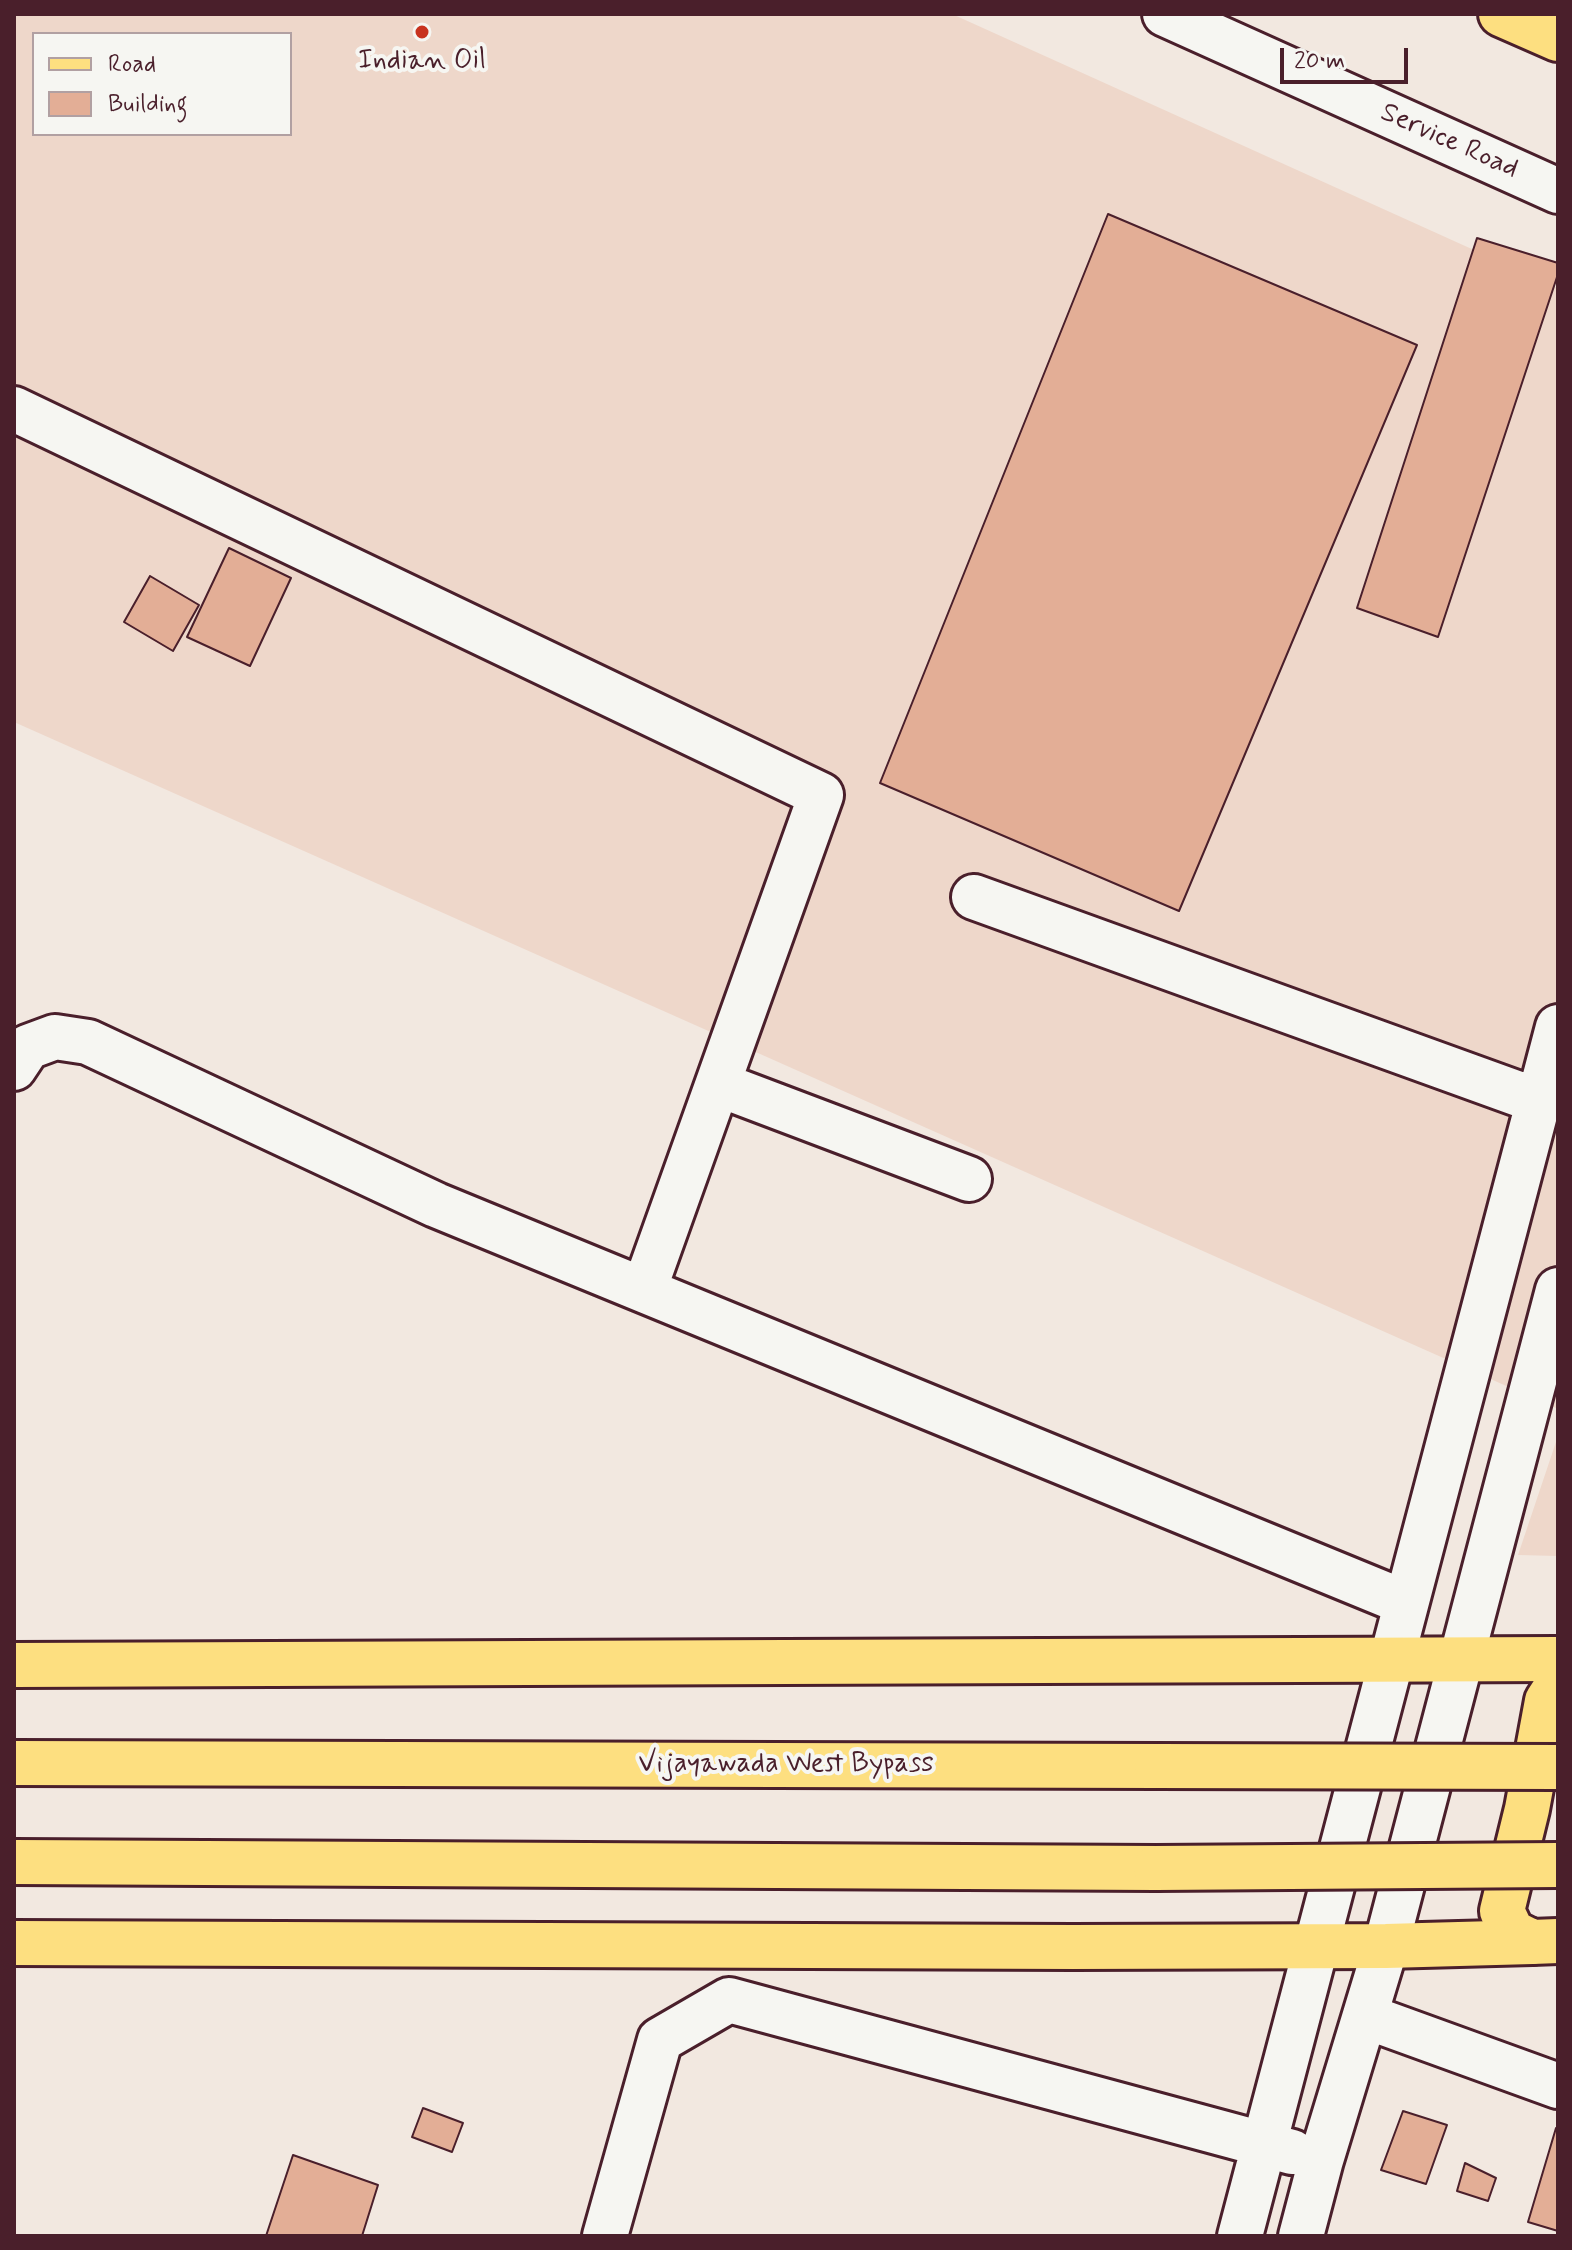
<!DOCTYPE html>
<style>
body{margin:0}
#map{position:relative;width:1572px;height:2250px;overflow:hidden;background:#f2e8e0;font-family:Mynerve,sans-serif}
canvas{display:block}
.frame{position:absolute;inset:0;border:16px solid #4a1f2b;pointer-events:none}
.legend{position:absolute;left:32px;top:32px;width:260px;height:104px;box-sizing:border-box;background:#f6f6f2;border:2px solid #b1a0a2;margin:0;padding:10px 14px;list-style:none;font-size:24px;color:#4a1f2b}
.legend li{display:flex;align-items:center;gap:16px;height:40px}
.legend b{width:40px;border:2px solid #b1a0a2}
.scale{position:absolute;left:1280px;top:48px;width:128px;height:36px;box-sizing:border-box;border:4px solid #4a1f2b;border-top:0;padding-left:10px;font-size:24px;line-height:28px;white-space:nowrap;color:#4a1f2b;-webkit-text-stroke:6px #f6f6f2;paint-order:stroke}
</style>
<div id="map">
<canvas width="1572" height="2250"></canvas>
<div class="frame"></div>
<ul class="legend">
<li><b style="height:10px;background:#fddf80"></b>Road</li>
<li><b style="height:22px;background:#e3ae96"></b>Building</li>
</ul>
<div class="scale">20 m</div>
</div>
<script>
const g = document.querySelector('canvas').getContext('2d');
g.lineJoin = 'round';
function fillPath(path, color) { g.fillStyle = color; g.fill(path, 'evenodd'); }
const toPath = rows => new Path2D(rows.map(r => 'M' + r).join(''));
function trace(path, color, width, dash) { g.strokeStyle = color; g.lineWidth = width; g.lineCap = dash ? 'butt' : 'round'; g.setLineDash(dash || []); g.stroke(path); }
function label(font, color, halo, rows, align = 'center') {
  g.font = font + ' Mynerve,sans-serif'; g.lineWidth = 8; g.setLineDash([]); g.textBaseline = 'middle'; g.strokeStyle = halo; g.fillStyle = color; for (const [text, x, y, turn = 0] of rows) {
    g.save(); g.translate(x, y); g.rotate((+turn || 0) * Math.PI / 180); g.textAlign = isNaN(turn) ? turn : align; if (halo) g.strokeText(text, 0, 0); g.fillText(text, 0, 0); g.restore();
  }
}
fillPath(toPath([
 [14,14,952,14,1558,288,1558,1409,14,722],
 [34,34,290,34,290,134,34,134],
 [1558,1436,1558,1556,1518,1555]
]), '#eed7ca');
const building = toPath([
 [1108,214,1417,345,1179,911,880,783,1108,214],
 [1477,238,1558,263,1558,274,1438,637,1357,608,1477,238],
 [229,548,291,578,250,666,187,637,229,548],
 [150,576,199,605,173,651,124,622,150,576],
 [423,2108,463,2123,452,2152,412,2137,423,2108],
 [1403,2111,1447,2125,1426,2184,1381,2170,1403,2111],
 [1556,2128,1558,2129,1558,2231,1528,2222,1556,2128],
 [293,2155,378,2185,362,2236,266,2236,293,2155],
 [1465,2163,1496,2178,1488,2201,1457,2191,1465,2163]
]);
fillPath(building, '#e3ae96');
trace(building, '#4a1f2b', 2);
const minor = toPath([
 [1165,14,1558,191],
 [14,409,821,795,644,1290],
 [974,897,1538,1101],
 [14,1068,28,1047,55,1037,88,1042,436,1205,1406,1603],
 [718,1084,969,1179],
 [1365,2016,1558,2086],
 [605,2236,660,2040,729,2000,1292,2152],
 [1240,2236,1558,1027],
 [1301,2236,1321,2160,1386,1946,1558,1290]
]);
const major = toPath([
 [1501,14,1558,39],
 [1558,1684,1547,1701,1527,1809,1502,1911,1512,1932,1532,1942,1558,1941]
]);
const highway = toPath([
 [14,1665,1558,1659],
 [14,1763,1157,1766],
 [14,1862,1156,1868],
 [14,1943,1073,1947,1386,1946,1532,1942]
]);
trace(minor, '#4a1f2b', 50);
trace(major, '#4a1f2b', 50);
trace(highway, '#4a1f2b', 50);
trace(minor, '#f6f6f2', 44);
trace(major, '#fddf80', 44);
trace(highway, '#fddf80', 44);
const highwayBridge = toPath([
 [1157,1766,1558,1767],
 [1156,1868,1558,1865]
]);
trace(highwayBridge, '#4a1f2b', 50, []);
trace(highwayBridge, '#fddf80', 44);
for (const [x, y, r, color] of [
 [422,32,8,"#c8321e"]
]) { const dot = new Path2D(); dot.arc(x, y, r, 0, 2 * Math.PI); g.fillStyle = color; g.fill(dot); trace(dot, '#f6f6f2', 3); }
label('28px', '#4a1f2b', '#f6f6f2', [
 ["Indian Oil",422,62]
]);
label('28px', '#4a1f2b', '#f6f6f2', [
 ["Service Road",1449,142,24],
 ["Vijayawada West Bypass",786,1765]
]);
</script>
